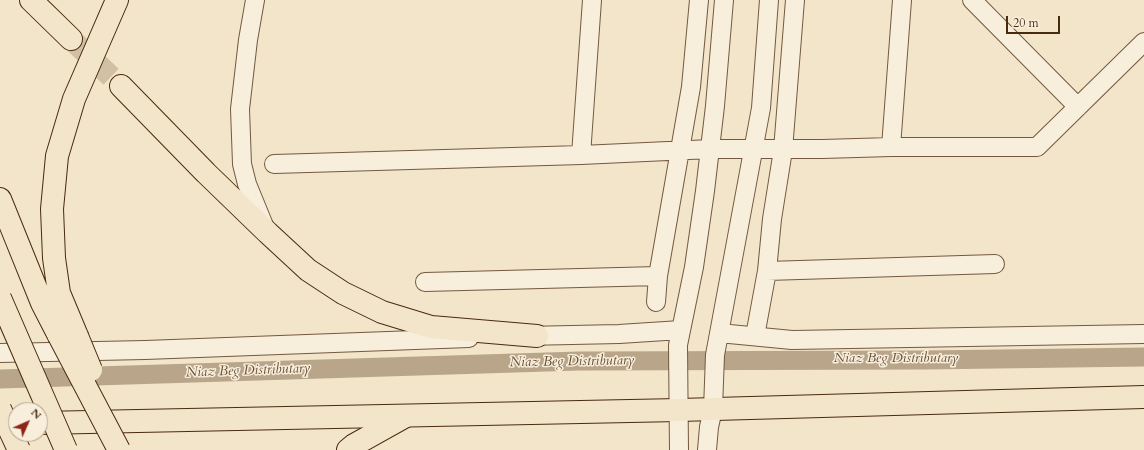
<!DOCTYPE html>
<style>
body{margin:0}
#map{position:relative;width:1144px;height:450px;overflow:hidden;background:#f3e5c9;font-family:Cardo,serif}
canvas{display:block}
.north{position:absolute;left:8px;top:402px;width:40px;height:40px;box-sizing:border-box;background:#f7eedc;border:1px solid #b1a08b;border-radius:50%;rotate:45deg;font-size:11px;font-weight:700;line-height:16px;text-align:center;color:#482a11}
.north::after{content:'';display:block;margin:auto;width:14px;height:18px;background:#8f2418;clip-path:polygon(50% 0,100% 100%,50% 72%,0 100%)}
.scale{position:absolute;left:1006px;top:16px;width:54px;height:18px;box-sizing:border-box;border:2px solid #482a11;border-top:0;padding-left:5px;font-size:12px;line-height:14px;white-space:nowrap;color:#482a11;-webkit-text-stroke:3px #f7eedc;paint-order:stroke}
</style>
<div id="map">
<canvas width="1144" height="450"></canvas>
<div class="north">N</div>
<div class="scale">20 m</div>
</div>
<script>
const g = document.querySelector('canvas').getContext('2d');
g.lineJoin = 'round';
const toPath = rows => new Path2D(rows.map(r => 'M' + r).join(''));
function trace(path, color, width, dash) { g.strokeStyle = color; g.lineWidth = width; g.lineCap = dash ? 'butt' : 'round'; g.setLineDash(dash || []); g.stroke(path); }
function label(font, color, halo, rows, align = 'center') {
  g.font = font + ' Cardo,serif'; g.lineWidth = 3; g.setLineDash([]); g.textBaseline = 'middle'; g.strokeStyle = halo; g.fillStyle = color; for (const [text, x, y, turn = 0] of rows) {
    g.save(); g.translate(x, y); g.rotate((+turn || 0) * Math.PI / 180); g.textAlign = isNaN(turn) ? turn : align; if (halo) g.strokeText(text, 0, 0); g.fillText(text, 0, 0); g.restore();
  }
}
trace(toPath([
 [0,379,579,361,925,360,1144,357]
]), '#b9a58a', 19);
trace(toPath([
 [71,39,121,86]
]), '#d1c0a4', 22, [22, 11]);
const minor = toPath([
 [255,0,248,40,240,109,242,164,247,184,265,228],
 [972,0,1078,107],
 [891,147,902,0],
 [581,155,592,0],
 [274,164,581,155,711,149,822,149,891,147,1037,147,1144,42],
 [767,271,995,264],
 [425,282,658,276],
 [656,302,658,276,691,87,699,0],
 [719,333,792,340,1144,334],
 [525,336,619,334,681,330],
 [755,336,767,271,772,219,783,150,795,0],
 [0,353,145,350,469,338],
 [679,450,678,345,694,267,705,191,715,106,724,0],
 [707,450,709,427,713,409,715,355,761,108,769,0]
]);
const major = toPath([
 [40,423,679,410,1144,397]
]);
const highway = toPath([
 [31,0,71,39],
 [121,86,206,173,268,233,308,270,343,293,382,312,431,327,537,336],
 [0,199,42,303,59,336],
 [77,336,59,293,54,258,52,209,57,156,74,99,117,0],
 [348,450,354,445,406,416]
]);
trace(minor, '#73593f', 20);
trace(major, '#482a11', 24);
trace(highway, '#482a11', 24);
trace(minor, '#f7eedc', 18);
trace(major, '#f3e5c9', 22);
trace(highway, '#f3e5c9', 22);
const highwayBridge = toPath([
 [0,298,66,450],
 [59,336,119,450],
 [77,336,91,370],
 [0,409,19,450]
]);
trace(highwayBridge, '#482a11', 24, []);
trace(highwayBridge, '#f3e5c9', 22);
label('italic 14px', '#6a4f35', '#f7eedc', [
 ["Niaz Beg Distributary",896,359],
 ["Niaz Beg Distributary",572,362,-1],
 ["Niaz Beg Distributary",248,371,-2]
]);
</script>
